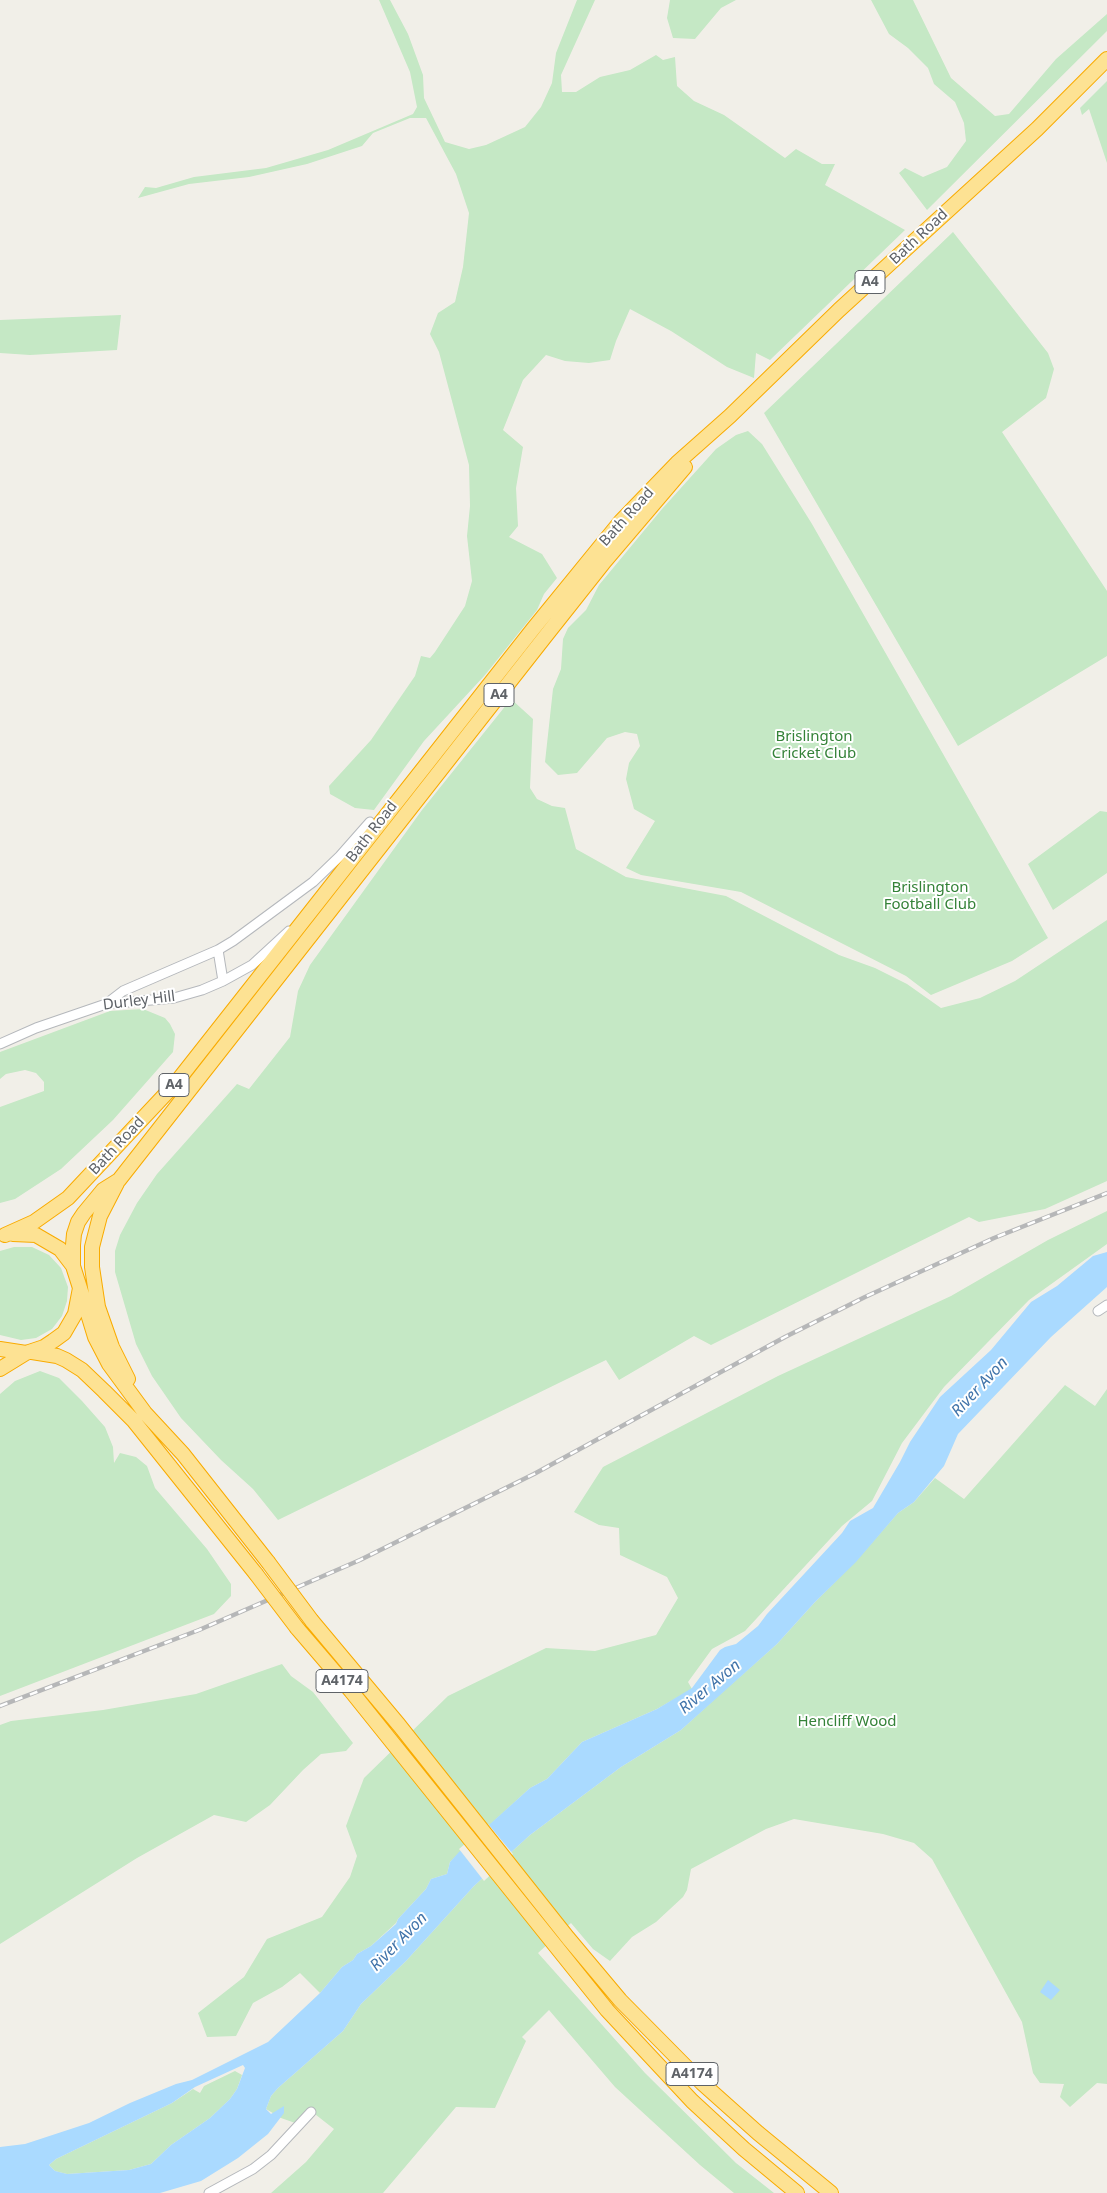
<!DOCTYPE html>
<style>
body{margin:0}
canvas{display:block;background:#f1efe8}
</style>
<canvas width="1107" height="2193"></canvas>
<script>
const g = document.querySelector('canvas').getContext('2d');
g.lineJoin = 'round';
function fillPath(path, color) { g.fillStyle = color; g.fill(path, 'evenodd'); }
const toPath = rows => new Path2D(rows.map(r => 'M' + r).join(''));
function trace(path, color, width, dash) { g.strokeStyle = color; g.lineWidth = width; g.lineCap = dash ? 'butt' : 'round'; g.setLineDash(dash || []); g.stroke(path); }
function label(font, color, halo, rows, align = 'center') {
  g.font = font + ' "Noto Sans",sans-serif'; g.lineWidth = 4; g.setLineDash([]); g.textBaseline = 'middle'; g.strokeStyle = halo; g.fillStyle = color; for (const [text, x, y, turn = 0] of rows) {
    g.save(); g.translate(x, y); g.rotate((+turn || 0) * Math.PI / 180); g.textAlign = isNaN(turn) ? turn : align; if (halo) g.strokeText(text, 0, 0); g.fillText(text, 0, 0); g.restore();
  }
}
fillPath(toPath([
 [379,0,390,0,408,34,423,75,424,98,445,142,469,149,486,145,525,127,541,107,552,83,556,53,577,0,595,0,561,75,562,92,576,92,600,77,630,70,656,55,663,60,675,57,677,86,694,101,724,115,785,158,796,149,822,164,835,164,825,185,905,230,770,360,756,353,754,378,727,367,671,331,630,309,616,341,610,360,589,363,565,361,546,355,523,380,503,430,523,447,516,488,518,526,509,537,542,554,557,578,544,594,537,610,485,675,424,741,374,810,355,808,330,794,329,786,371,740,415,676,421,656,430,658,435,652,465,606,472,581,467,536,470,506,469,465,439,352,430,334,438,313,455,302,463,267,469,213,456,174,426,118,410,118,373,133,362,146,307,164,249,177,189,184,138,198,145,187,156,188,194,177,266,168,328,150,413,114,417,107,410,72],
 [670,0,736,0,721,8,695,39,673,38,667,18],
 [871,0,913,0,951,78,995,116,1009,114,1056,59,1107,14,1107,31,927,210,899,173,905,168,923,177,947,167,966,141,964,123,955,102,934,84,928,68,908,48,889,34],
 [1107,81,1107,163,1089,109,1082,115,1080,108],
 [953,232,1048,353,1054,369,1046,398,1002,432,1107,591,1107,656,958,746,764,413],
 [121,315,117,350,30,355,0,353,0,320],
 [748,431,762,444,812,524,1048,938,1012,961,931,995,906,976,741,892,641,875,626,868,655,821,634,809,626,779,629,763,640,746,637,734,625,732,607,738,577,773,558,775,545,762,553,689,561,669,563,639,568,628,586,610,599,585,662,509,716,449,736,435],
 [511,699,533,719,530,788,537,799,552,806,565,808,576,849,626,877,726,896,839,955,875,968,907,984,941,1008,980,998,1015,981,1107,920,1107,1181,1045,1209,979,1222,969,1217,711,1345,694,1336,619,1380,606,1360,278,1520,253,1489,221,1460,181,1418,152,1376,136,1344,115,1272,115,1251,120,1235,137,1203,157,1174,237,1084,249,1089,290,1037,298,991,310,965,422,810],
 [1100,811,1107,812,1107,873,1053,910,1028,864],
 [143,1009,165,1018,170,1024,175,1034,173,1052,113,1120,61,1169,15,1199,0,1203,0,1107,44,1091,44,1082,36,1073,25,1070,6,1074,0,1079,0,1052,110,1011],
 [1107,1211,1107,1244,1029,1300,944,1387,902,1443,872,1501,842,1526,745,1631,712,1649,688,1682,692,1689,657,1709,582,1742,547,1779,530,1788,460,1852,450,1862,447,1874,431,1879,426,1889,398,1919,396,1923,371,1946,357,1954,353,1960,342,1967,320,1993,300,1973,282,1987,253,2003,236,2036,207,2037,198,2013,244,1977,267,1939,322,1917,350,1877,357,1856,346,1826,364,1778,448,1696,546,1648,595,1651,656,1635,678,1598,667,1577,620,1555,619,1528,599,1525,574,1512,603,1467,778,1376,951,1296,1048,1240],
 [14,1247,32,1247,49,1255,61,1268,68,1287,67,1301,62,1316,52,1329,36,1338,21,1340,0,1335,0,1251],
 [40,1371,59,1378,82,1401,105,1427,113,1447,114,1463,120,1453,136,1457,147,1466,155,1488,207,1549,231,1584,231,1596,214,1614,0,1696,0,1394,15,1381],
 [1065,1385,1095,1406,1107,1389,1107,2084,1097,2083,1070,2107,1060,2097,1064,2084,1040,2083,1033,2073,1022,2022,932,1859,914,1843,883,1834,794,1819,766,1829,691,1869,687,1890,683,1897,656,1922,632,1937,610,1961,593,1949,571,1923,538,1953,645,2073,736,2163,774,2193,734,2193,700,2165,615,2087,549,2010,522,2037,526,2041,495,2108,456,2107,383,2193,271,2193,306,2162,334,2129,311,2111,298,2124,281,2118,266,2109,271,2096,278,2088,343,2031,361,2004,406,1961,474,1886,530,1835,621,1767,681,1730,716,1698,777,1644,815,1602,855,1562,898,1513,914,1502,935,1478,964,1499],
 [282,1664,291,1676,313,1692,353,1743,346,1751,321,1754,303,1770,270,1805,246,1822,214,1815,137,1858,0,1944,0,1725,11,1721,103,1710,196,1694],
 [235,2071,242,2075,237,2089,230,2099,210,2118,171,2145,151,2164,129,2170,67,2174,55,2171,49,2165,56,2159,172,2103,193,2089,200,2093,204,2086]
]), '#c5e8c5');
fillPath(toPath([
 [1107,1252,1107,1287,1051,1337,958,1434,944,1466,914,1502,898,1513,856,1562,815,1602,777,1644,681,1730,621,1767,530,1835,474,1886,406,1961,361,2004,343,2031,278,2088,271,2096,266,2109,271,2114,284,2106,284,2113,268,2134,238,2158,201,2181,160,2193,0,2193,0,2147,25,2144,89,2123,130,2103,176,2084,192,2080,268,2042,320,1993,342,1967,353,1960,357,1954,371,1946,396,1924,398,1919,426,1889,431,1879,447,1874,450,1862,459,1852,530,1788,547,1779,582,1742,657,1709,692,1688,720,1650,725,1647,736,1644,758,1626,767,1614,842,1533,850,1521,873,1508,900,1462,910,1442,940,1397,991,1350,1031,1302,1057,1286,1093,1256],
 [243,2065,245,2068,237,2089,230,2099,210,2118,171,2145,151,2164,129,2170,67,2174,55,2171,49,2165,56,2159,172,2103,195,2087],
 [1048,1980,1060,1990,1051,2000,1040,1992]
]), '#aadaff');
fillPath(toPath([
 [488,1824,513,1854,484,1881,459,1849]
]), '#f1efe8');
const minor = toPath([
 [218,950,223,981],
 [106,1004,123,991,218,950,233,941,313,882,340,856,370,822],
 [0,1044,36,1028,106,1004,174,998,202,990,223,981,252,965,289,931],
 [1098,1311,1107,1305],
 [209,2193,253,2169,271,2155,311,2112]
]);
const highway = toPath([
 [117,1183,100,1216,92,1247,92,1267,98,1307,112,1347,128,1379],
 [5,1235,34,1222,68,1198,175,1084,533,629,621,521,677,463,730,416,839,310,1037,129,1107,59],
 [73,1266,73,1245,74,1234,78,1222,84,1213,103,1190,119,1180,544,638,605,561,685,467],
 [80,1288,95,1337,109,1364,145,1413,183,1454,268,1562],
 [0,1349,26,1353,44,1347,53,1341,64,1333,75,1314,80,1288,73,1266,60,1249,36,1235,13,1234],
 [32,1352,57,1356,66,1360,82,1370,104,1391,133,1420,256,1574],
 [0,1369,26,1353],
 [312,1621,399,1725,568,1938,620,2000,702,2083,758,2133,831,2193],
 [297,1628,351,1691,607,2010,692,2101,744,2149,797,2193]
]);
trace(minor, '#b5b8bc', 11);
trace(highway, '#f9ab00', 16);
trace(minor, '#fff', 9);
trace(highway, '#fde293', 14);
const rail = toPath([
 [0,1706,199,1630,360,1560,534,1474,785,1337,865,1297,994,1238,1107,1193]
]);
trace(rail, '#b6b7b8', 4.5);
trace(rail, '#fff', 2.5, [8]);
const highwayBridge = toPath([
 [268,1562,312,1621],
 [256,1574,297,1628]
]);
trace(highwayBridge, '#f9ab00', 16, []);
trace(highwayBridge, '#fde293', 14);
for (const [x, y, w] of [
 [870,282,30],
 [499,695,30],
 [174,1085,30],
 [342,1681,52],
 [692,2074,52]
]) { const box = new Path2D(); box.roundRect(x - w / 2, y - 11.5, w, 23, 4); g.fillStyle = '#fff'; g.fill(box); trace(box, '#5f6368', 1); }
label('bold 14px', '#5f6368', null, [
 ["A4",870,282],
 ["A4",499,695],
 ["A4",174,1085],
 ["A4174",342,1681],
 ["A4174",692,2074]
]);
label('15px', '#5f6368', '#fff', [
 ["Bath Road",919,237,-43],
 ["Bath Road",627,517,-48],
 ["Bath Road",372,832,-52],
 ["Durley Hill",139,1001,-7],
 ["Bath Road",117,1146,-47]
]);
label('15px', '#348238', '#fff', [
 ["Brislington",814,737],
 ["Cricket Club",814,754],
 ["Brislington",930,888],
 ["Football Club",930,905],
 ["Hencliff Wood",847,1722]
]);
label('italic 16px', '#4174aa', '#fff', [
 ["River Avon",980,1387,-47],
 ["River Avon",710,1687,-40],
 ["River Avon",399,1942,-46]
]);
</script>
